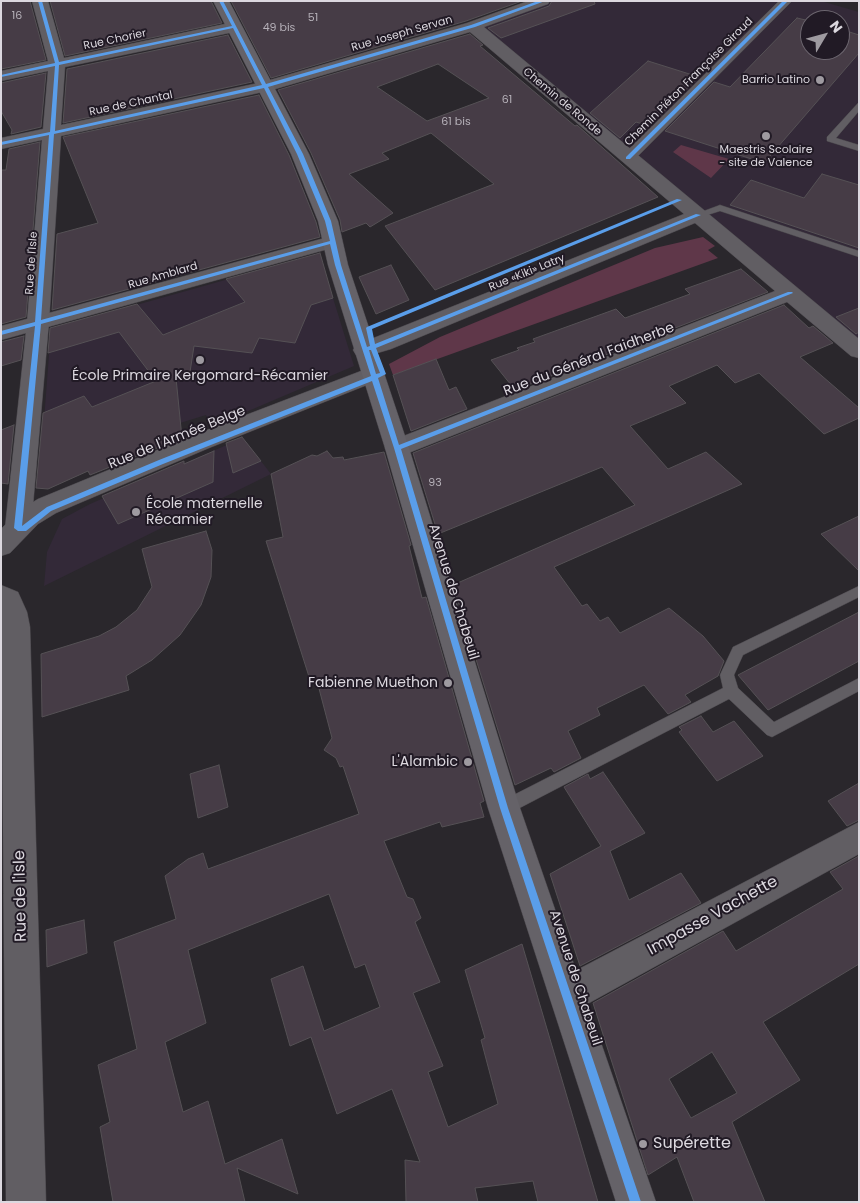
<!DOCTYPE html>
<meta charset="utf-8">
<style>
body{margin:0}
#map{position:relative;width:860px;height:1203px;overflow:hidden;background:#2a272c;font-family:Poppins,sans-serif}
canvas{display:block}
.frame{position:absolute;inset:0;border:2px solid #dcd8df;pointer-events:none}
.north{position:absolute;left:800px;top:10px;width:50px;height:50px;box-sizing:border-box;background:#211a25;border:1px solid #6c666f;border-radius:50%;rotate:53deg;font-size:14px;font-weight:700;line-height:20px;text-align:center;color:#dcd8df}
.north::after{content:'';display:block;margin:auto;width:18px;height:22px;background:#9e9aa0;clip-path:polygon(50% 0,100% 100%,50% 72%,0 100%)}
</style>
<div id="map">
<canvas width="860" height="1203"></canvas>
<div class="frame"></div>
<div class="north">N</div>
</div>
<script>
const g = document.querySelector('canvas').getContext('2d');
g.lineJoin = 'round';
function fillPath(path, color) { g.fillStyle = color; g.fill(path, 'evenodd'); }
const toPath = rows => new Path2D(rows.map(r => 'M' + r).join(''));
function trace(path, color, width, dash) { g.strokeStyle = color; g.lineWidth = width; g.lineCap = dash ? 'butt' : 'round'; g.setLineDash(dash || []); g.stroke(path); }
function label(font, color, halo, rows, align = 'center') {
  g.font = font + ' Poppins,sans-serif'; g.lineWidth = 4; g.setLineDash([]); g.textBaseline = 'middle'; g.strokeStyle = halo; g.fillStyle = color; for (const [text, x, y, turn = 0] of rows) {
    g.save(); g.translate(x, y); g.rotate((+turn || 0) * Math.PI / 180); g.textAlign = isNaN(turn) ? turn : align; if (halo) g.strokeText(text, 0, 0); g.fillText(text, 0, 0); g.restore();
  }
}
fillPath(toPath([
 [552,1,821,1,859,12,859,344,480,27],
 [810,20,840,20,840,50,810,50],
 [250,273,287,313,333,298,354,366,213,426,206,415,180,423,176,378,43,433,51,329],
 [243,438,271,474,44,586,47,552,62,519,90,504]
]), '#332938');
fillPath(toPath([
 [681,145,729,159,711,178,673,152],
 [703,237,715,246,708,250,718,258,393,375,389,364,440,337,655,248]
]), '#5f3749');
const building = toPath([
 [1,1,30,1,46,60,1,69,1,1],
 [50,1,211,1,222,23,65,56,50,1],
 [231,1,522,1,466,21,271,78,231,1],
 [552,1,594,1,595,4,501,38,488,28,549,6,552,1],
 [797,18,810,21,810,50,840,50,840,29,859,35,859,53,764,163,665,131,714,82,730,87,797,18],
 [470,34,483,45,480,46,575,126,577,125,658,197,435,290,385,226,494,184,431,133,382,153,389,159,349,174,393,213,370,227,366,223,342,232,340,220,311,153,278,90,470,34],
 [438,64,489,98,427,121,377,87,438,64],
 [228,35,252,82,63,123,67,69,228,35],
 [648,61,699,77,649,126,636,122,620,138,590,113,648,61],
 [46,73,41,127,11,134,12,130,1,111,1,83,46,73],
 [259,95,289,155,316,222,320,237,52,310,57,234,98,223,63,137,259,95],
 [40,142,26,317,1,324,1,170,6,170,9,149,40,142],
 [822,174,859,185,859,248,730,205,751,180,804,198,822,174],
 [320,253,333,298,311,305,295,343,259,338,252,353,194,346,190,372,176,378,182,438,90,475,88,471,48,489,36,488,43,413,84,396,92,407,156,381,119,332,48,353,50,328,137,304,163,335,245,302,226,279,320,253],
 [391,265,409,300,376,314,359,277,391,265],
 [741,269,768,292,515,390,491,360,519,350,517,348,535,342,533,339,616,309,625,318,690,294,685,289,741,269],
 [784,305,809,328,813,326,833,343,800,357,859,408,859,418,824,434,759,373,735,383,717,365,669,386,686,403,630,426,668,469,706,452,742,484,554,567,582,606,587,604,600,621,608,617,620,633,669,608,703,636,724,661,718,676,685,695,691,702,668,714,644,685,597,708,600,715,568,731,581,758,554,772,551,768,515,785,453,585,635,505,602,467,438,534,413,453,784,305],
 [859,308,859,332,856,334,836,317,859,308],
 [24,336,21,360,1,366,1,342,24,336],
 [436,359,449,390,456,387,467,409,411,431,393,375,436,359],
 [14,425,8,484,1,483,1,430,14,425],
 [242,437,261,461,233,473,226,443,242,437],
 [214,451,213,482,118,524,102,496,184,461,184,464,214,451],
 [327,451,333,458,343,457,344,460,384,452,411,545,409,546,422,598,426,597,484,801,480,803,484,817,442,827,440,822,384,841,407,897,413,899,421,918,415,922,440,982,413,993,443,1066,428,1072,448,1127,498,1104,481,1040,485,1038,465,970,522,944,598,1202,538,1202,533,1181,475,1188,478,1202,406,1202,405,1160,420,1162,392,1089,337,1114,311,1037,290,1046,271,979,303,966,324,1031,380,1007,365,964,355,968,329,894,188,950,206,1023,165,1042,183,1112,208,1101,225,1164,282,1139,298,1194,237,1168,245,1202,113,1202,100,1127,110,1122,98,1065,137,1049,114,942,176,919,165,876,188,859,203,853,208,869,359,814,343,766,340,767,336,758,324,750,332,738,317,681,311,683,266,541,283,537,271,474,312,455,317,456,327,451],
 [859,516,859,571,821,534,859,516],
 [206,531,212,550,211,577,201,605,180,635,152,660,126,676,129,690,42,717,41,654,99,636,116,627,137,610,152,587,142,549,206,531],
 [859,612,859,661,768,710,738,675,859,612],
 [701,716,713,732,734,721,763,756,717,781,679,732,682,730,679,727,701,716],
 [219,765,228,807,198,818,190,774,219,765],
 [603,772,645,833,610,851,629,900,681,873,701,903,580,966,550,874,601,846,564,787,588,774,590,779,603,772],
 [859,783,859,820,847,826,828,801,859,783],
 [859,856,859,964,763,1022,800,1080,732,1122,765,1202,694,1202,677,1157,648,1175,593,1003,723,931,736,951,843,889,830,872,859,856],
 [712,1052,737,1093,691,1118,669,1079,712,1052],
 [84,920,87,953,47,967,46,930,84,920]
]);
fillPath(building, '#463c46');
trace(building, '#555155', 1);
const service = toPath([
 [859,102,859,111,836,138,859,145,859,151,827,141,827,137,859,102],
 [720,205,859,251,859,257,720,211,698,218,693,215,720,205],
 [859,586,859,597,743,655,734,675,738,688,774,722,859,678,859,691,772,737,767,735,729,699,510,813,504,815,498,813,496,808,498,803,723,688,720,675,733,647,859,586]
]);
const pedestrian = toPath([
 [779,1,792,1,633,161,623,161,621,158,623,155,779,1]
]);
const minor = toPath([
 [32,1,48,1,64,58,234,22,242,27,234,32,65,67,61,125,263,82,467,23,528,1,550,1,548,4,484,27,859,339,859,358,851,356,787,302,406,454,397,457,388,454,385,448,388,442,775,291,695,223,391,349,364,357,356,355,353,350,356,345,684,214,470,32,272,90,61,136,49,322,31,528,27,535,18,538,9,535,5,528,27,322,42,140,1,149,1,138,43,129,48,71,1,81,1,71,48,61,32,1],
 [1,585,18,592,27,612,30,627,46,1202,6,1202,1,585],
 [859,822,859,854,580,1008,567,1013,554,1008,549,995,554,982,859,822]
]);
const tertiary = toPath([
 [332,236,339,238,342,242,339,246,1,340,1,326,332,236],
 [374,366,382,369,385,374,382,379,209,448,56,513,38,524,10,553,1,556,1,529,20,510,38,499,191,436,374,366]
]);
const secondary = toPath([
 [213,1,229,1,309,154,338,221,348,265,409,448,520,808,656,1202,616,1202,488,808,385,448,328,265,318,221,291,154,213,1]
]);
trace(service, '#474449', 1);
trace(pedestrian, '#474449', 1);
trace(minor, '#474449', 1);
trace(tertiary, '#474449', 1);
trace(secondary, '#474449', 1);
fillPath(service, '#615e63');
fillPath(pedestrian, '#615e63');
fillPath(minor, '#615e63');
fillPath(tertiary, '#615e63');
fillPath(secondary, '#656268');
fillPath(toPath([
 [38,1,42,1,59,62,232,26,219,1,223,1,266,84,471,25,538,1,545,1,475,27,268,87,303,154,331,221,341,265,367,347,370,346,366,328,367,327,677,199,682,200,372,329,375,344,696,214,701,215,376,348,386,374,378,378,399,445,788,292,792,292,793,293,401,449,508,808,641,1202,630,1202,500,808,394,448,372,381,163,464,51,511,26,531,18,531,14,528,35,326,1,335,1,331,35,322,49,135,1,145,1,142,50,132,55,66,1,77,1,75,55,63,38,1],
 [233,28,262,85,55,131,59,65,233,28],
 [264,88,297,154,325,221,330,241,41,320,54,134,264,88],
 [330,244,335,265,371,376,159,460,47,507,22,526,41,324,330,244],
 [369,350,371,350,380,373,376,374,369,350],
 [783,1,788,1,630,159,626,159,626,157,783,1]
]), '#5a9eea');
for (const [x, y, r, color] of [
 [820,80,5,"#9e9aa0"],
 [766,136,5,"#9e9aa0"],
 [200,360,5,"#9e9aa0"],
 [136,512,5,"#9e9aa0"],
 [448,683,5,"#9e9aa0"],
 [468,762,5,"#9e9aa0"],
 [643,1144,5,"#9e9aa0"]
]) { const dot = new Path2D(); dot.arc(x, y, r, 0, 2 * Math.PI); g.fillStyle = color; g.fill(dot); trace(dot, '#211a25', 2); }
label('11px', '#b6b1b9', null, [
 ["16",17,16],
 ["51",313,18],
 ["49 bis",279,28],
 ["61",507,100],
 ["61 bis",456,122],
 ["93",435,483]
]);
label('11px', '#dcd8df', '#211a25', [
 ["Rue Joseph Servan",402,34,-16],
 ["Rue Chorier",115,40,-12],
 ["Chemin Piéton Françoise Giroud",689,82,-45],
 ["Chemin de Ronde",562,102,40],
 ["Rue de Chantal",131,104,-12],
 ["Rue de l'Isle",32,263,-86],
 ["Rue «Kiki» Latry",527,273,-22],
 ["Rue Amblard",163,276,-16]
]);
label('11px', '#dcd8df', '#211a25', [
 ["Barrio Latino",810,80],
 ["Maestris Scolaire",766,150,"center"],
 ["- site de Valence",766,163,"center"]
], 'right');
label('14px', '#dcd8df', '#211a25', [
 ["Rue du Général Faidherbe",589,360,-21],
 ["Rue de l'Armée Belge",177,438,-22],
 ["Avenue de Chabeuil",453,592,73],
 ["Avenue de Chabeuil",575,978,72]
]);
label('14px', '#dcd8df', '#211a25', [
 ["École Primaire Kergomard-Récamier",200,376,"center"],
 ["École maternelle",146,504,"left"],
 ["Récamier",146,520,"left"],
 ["Fabienne Muethon",438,683],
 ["L'Alambic",458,762]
], 'right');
label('16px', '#dcd8df', '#211a25', [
 ["Rue de l'Isle",21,896,-91],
 ["Impasse Vachette",713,916,-29]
]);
label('16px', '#dcd8df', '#211a25', [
 ["Supérette",653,1144]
], 'left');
</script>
